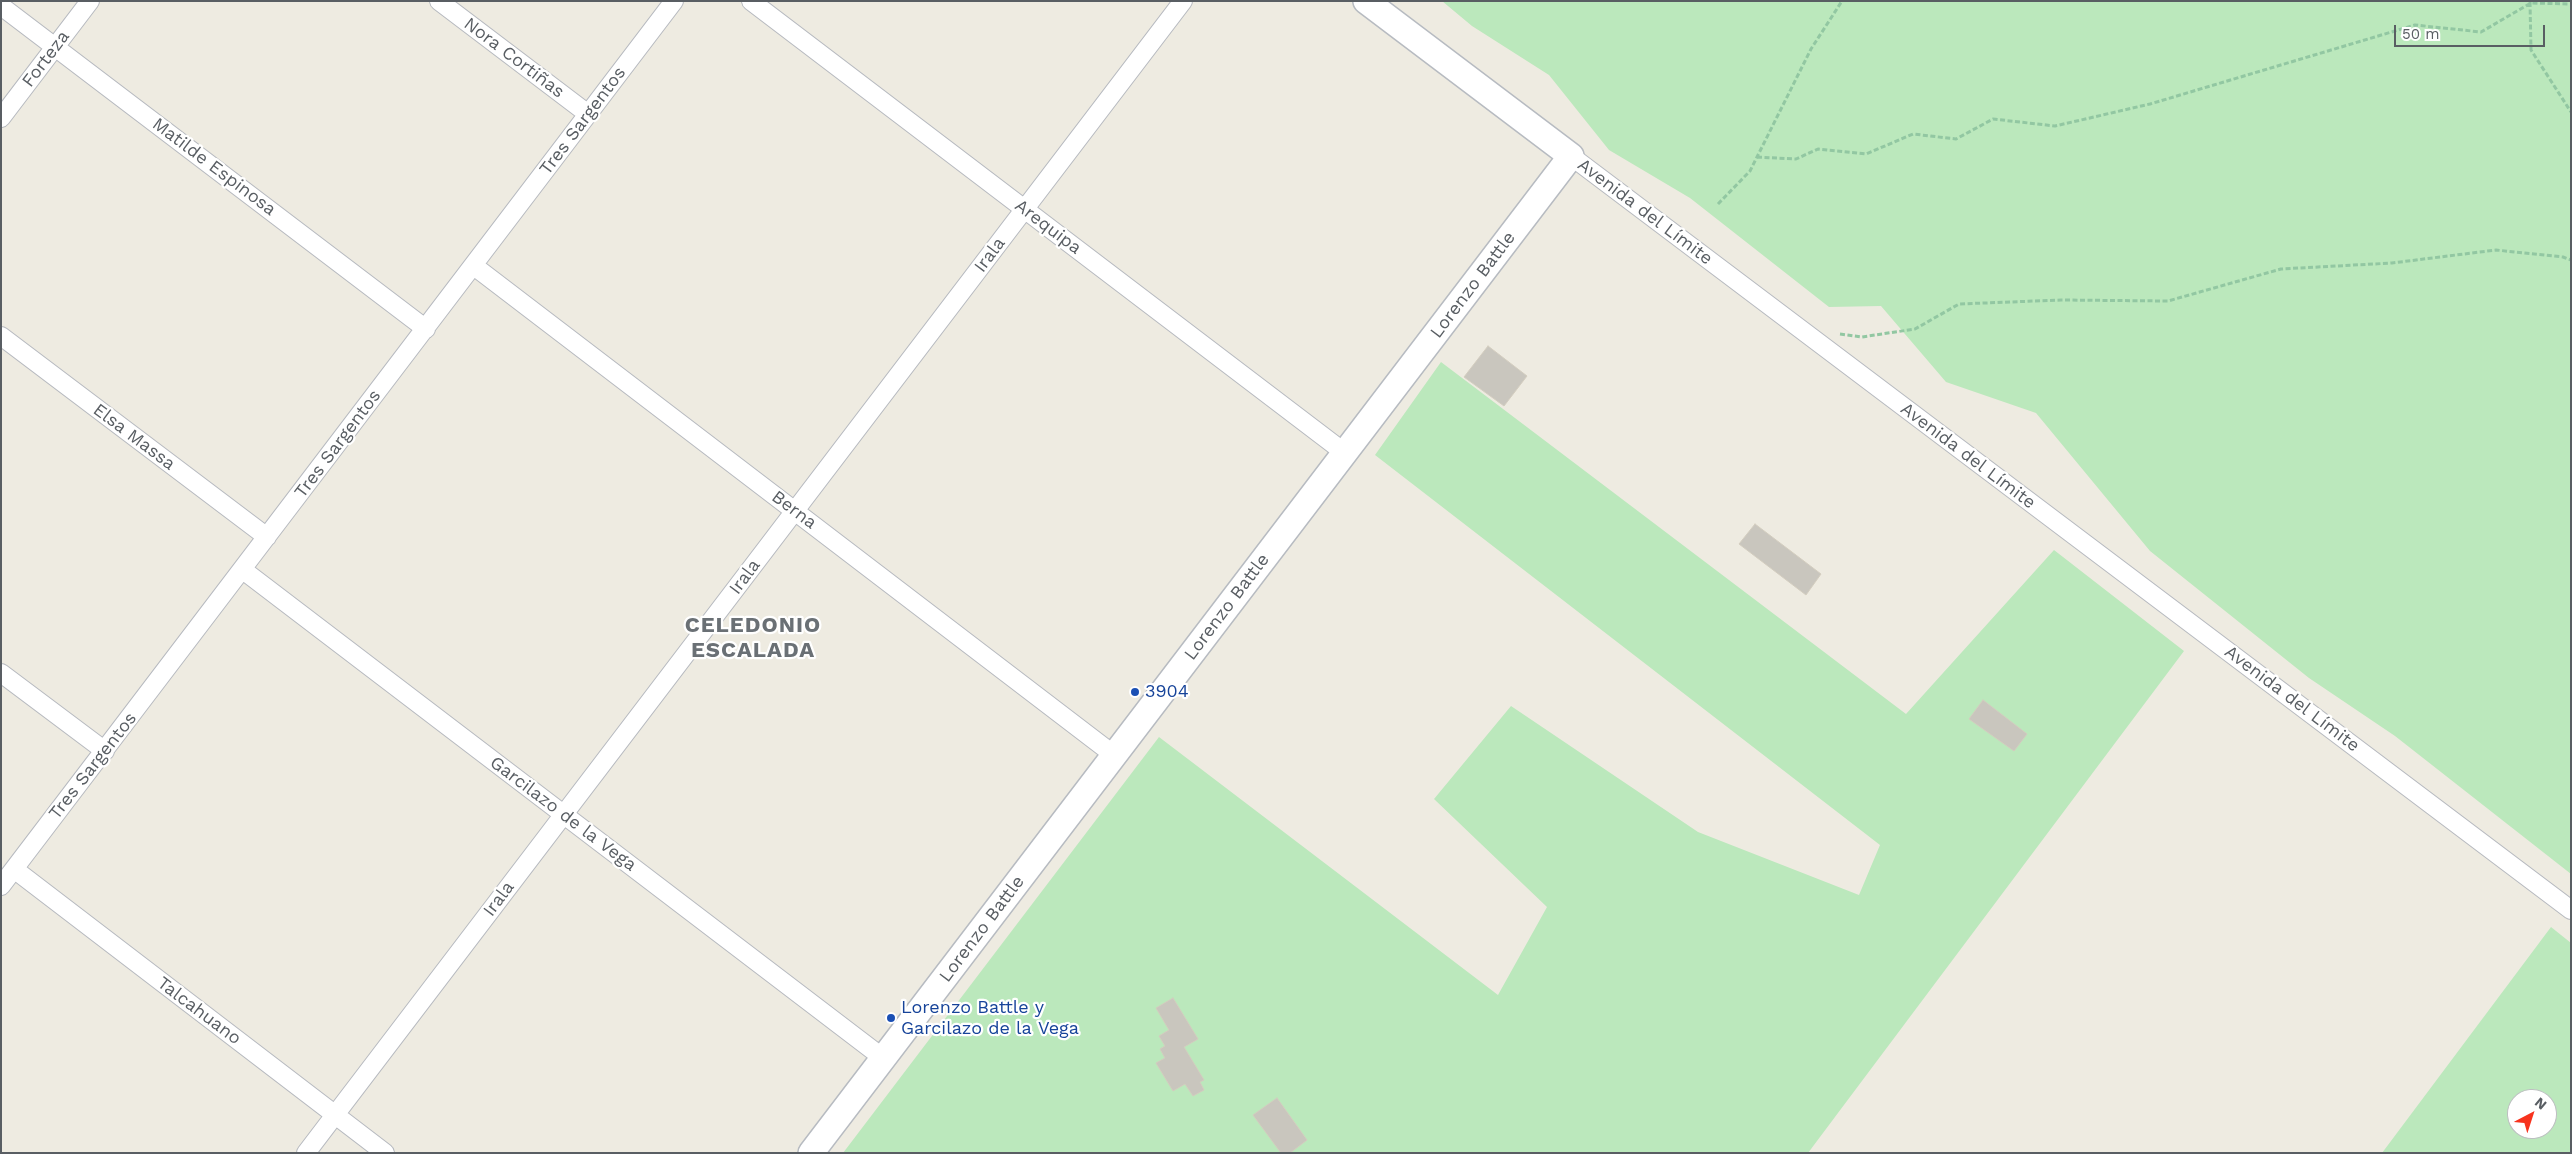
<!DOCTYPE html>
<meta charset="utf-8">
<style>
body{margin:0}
#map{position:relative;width:2572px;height:1154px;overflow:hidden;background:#eeebe1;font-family:"Work Sans",sans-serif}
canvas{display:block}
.frame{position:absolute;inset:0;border:2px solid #595e63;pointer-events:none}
.north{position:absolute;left:2507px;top:1089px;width:50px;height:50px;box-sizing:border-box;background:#fff;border:1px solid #bdbfc1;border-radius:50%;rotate:40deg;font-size:14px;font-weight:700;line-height:20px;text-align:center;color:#595e63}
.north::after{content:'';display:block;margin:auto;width:18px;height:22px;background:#f7331e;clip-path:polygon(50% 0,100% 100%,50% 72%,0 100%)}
.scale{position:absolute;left:2394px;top:25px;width:151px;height:22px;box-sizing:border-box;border:2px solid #595e63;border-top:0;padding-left:6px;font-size:15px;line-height:18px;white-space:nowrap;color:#595e63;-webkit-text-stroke:4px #fff;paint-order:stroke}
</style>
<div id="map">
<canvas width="2572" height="1154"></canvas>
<div class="frame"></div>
<div class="north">N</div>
<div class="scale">50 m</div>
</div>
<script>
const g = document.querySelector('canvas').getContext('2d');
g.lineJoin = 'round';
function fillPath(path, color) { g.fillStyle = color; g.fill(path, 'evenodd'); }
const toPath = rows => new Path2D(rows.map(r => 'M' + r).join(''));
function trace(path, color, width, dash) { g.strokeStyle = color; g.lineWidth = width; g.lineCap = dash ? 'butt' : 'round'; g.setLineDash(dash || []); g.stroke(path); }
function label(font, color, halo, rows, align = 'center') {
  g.font = font + ' "Work Sans",sans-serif'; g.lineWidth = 4.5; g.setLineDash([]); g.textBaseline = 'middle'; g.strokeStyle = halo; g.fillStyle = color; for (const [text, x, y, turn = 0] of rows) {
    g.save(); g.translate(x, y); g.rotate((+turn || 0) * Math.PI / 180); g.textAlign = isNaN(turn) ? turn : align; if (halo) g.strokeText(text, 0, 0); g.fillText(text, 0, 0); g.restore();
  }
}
fillPath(toPath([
 [1442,1,2571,1,2571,874,2395,736,2309,678,2150,551,2036,413,1946,382,1881,306,1829,307,1690,198,1609,150,1549,75,1472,26],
 [1441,362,1906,714,2054,550,2184,651,1808,1153,843,1153,1159,737,1498,995,1547,907,1434,799,1511,706,1698,832,1859,895,1880,845,1375,455],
 [2551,927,2571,943,2571,1153,2382,1153],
 [2517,1099,2547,1099,2547,1129,2517,1129]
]), '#bbe8bc');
const building = toPath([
 [1488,346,1527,376,1504,406,1464,377,1488,346],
 [1755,524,1821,574,1806,595,1739,544,1755,524],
 [1983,700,2027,734,2014,751,1969,719,1983,700],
 [1173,998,1198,1039,1184,1047,1204,1080,1200,1082,1204,1090,1193,1096,1185,1084,1173,1091,1156,1063,1165,1058,1160,1049,1165,1046,1159,1036,1169,1030,1156,1008,1173,998],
 [1277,1098,1307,1140,1290,1153,1281,1153,1253,1115,1277,1098]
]);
fillPath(building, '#c9c6be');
trace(building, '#d3cdbf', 1);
const street = toPath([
 [439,1,588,114],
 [751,1,1345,453],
 [1,6,426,329],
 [1,118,90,1],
 [1571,156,2571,910],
 [474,266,1114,755],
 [1,336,267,537],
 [243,570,883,1058],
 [1,673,105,751],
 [14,869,385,1153],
 [1,886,674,1],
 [306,1153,1183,1]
]);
const secondary = toPath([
 [811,1153,1571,156,1366,1]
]);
trace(street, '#b6b9bf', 20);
trace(secondary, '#b7bbc1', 28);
trace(toPath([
 [2530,2,2531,50,2571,112],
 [1757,157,1796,159,1818,149,1866,154,1913,134,1956,139,1993,119,2055,126,2150,104,2415,25,2481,32,2531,3,2571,4],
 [1718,204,1750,171,1811,49,1842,1],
 [1840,334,1862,337,1915,329,1959,304,2061,300,2168,301,2281,269,2392,263,2496,250,2563,257,2571,260]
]), '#92c7a2', 3, [5, 2.5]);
trace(street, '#fff', 18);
trace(secondary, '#fff', 25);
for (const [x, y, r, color] of [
 [1135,692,5,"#1a4fb4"],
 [891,1018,5,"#1a4fb4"]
]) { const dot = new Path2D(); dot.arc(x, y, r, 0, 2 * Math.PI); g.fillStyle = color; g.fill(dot); trace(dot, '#fff', 2); }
label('18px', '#595e63', '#fff', [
 ["Nora Cortiñas",514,58,37],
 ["Forteza",46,59,-53],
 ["Tres Sargentos",583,121,-53],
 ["Matilde Espinosa",214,167,37],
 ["Avenida del Límite",1645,212,37],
 ["Arequipa",1048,227,37],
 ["Irala",990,255,-53],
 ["Lorenzo Battle",1473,285,-53],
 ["Elsa Massa",134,437,37],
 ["Tres Sargentos",338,444,-53],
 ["Avenida del Límite",1968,456,37],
 ["Berna",794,510,37],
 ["Irala",745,577,-53],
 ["Lorenzo Battle",1227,607,-53],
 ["Avenida del Límite",2292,699,37],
 ["Tres Sargentos",93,766,-52],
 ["Garcilazo de la Vega",563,814,37],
 ["Irala",499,899,-53],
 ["Lorenzo Battle",982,929,-53],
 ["Talcahuano",199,1011,37]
]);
label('18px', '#164399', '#fff', [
 ["3904",1145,692],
 ["Lorenzo Battle y",901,1008],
 ["Garcilazo de la Vega",901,1029]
], 'left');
g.letterSpacing = '1px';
label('bold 22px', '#6a7075', '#fff', [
 ["CELEDONIO",753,626],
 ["ESCALADA",753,651]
]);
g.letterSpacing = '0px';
</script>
